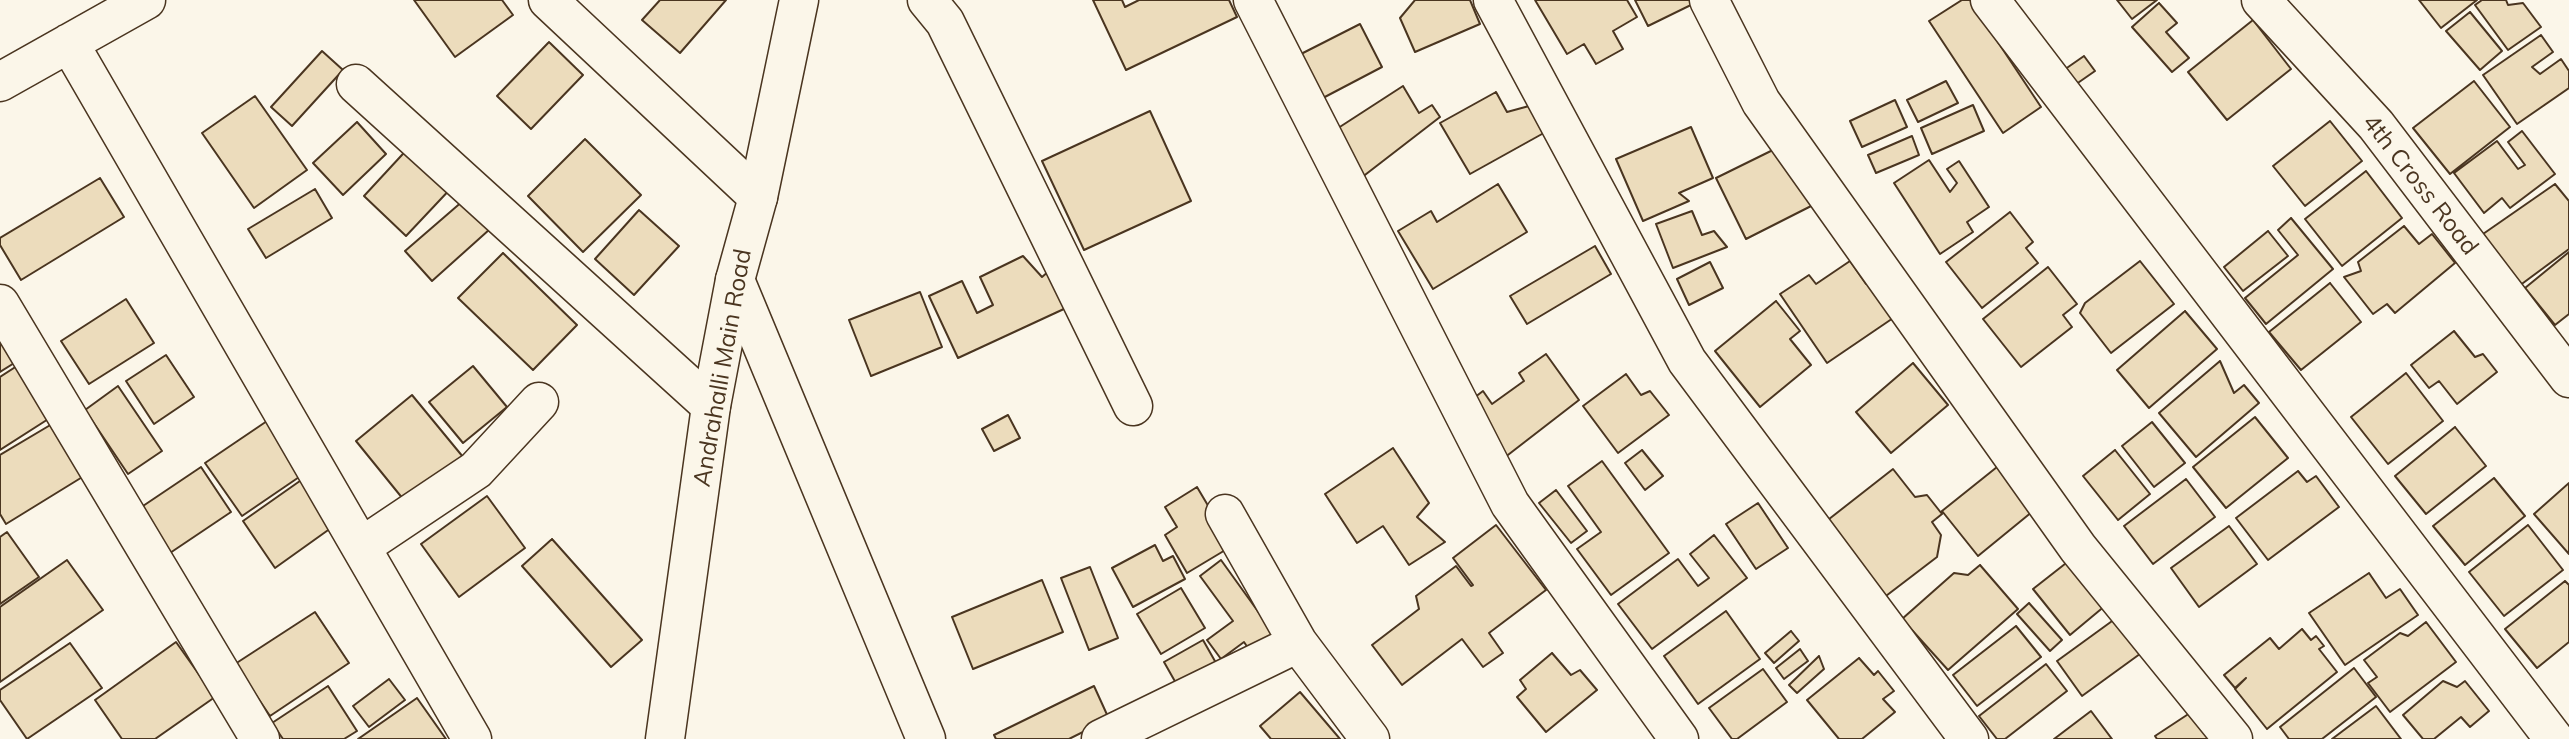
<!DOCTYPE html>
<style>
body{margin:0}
canvas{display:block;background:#fbf6e9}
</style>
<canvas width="2569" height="739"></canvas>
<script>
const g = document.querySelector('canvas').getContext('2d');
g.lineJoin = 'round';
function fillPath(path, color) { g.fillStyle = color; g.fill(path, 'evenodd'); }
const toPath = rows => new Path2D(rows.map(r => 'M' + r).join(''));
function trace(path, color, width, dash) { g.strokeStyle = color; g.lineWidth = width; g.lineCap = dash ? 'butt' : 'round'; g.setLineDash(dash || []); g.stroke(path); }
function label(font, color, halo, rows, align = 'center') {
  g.font = font + ' Mulish,sans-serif'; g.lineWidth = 5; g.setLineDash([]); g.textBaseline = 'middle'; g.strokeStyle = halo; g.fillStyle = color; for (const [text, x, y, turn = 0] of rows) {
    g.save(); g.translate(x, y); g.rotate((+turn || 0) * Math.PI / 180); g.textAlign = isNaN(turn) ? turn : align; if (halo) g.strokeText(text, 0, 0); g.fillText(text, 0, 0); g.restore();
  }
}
const building = toPath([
 [414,0,502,0,513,15,455,57,414,0],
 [660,0,726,0,680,53,642,20,660,0],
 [1093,0,1122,0,1125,7,1139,0,1229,0,1237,17,1126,70,1093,0],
 [1415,0,1470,0,1480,24,1415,52,1400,18,1415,0],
 [1535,0,1627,0,1637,17,1613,31,1623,49,1596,64,1584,44,1567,54,1535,0],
 [1635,0,1701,0,1648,26,1635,0],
 [1962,0,1970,0,2041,107,2003,133,1929,21,1962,0],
 [2117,0,2157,0,2132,19,2117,0],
 [2419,0,2477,0,2441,28,2419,0],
 [2482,0,2506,0,2508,5,2523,3,2541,27,2508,50,2475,5,2482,0],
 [2159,3,2177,23,2166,32,2189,58,2172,72,2132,27,2159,3],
 [2470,12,2502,51,2480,70,2446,31,2470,12],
 [2253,20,2291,69,2227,120,2188,72,2253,20],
 [1360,24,1382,67,1321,99,1299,55,1360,24],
 [2541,35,2553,52,2532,67,2540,74,2561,59,2569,71,2569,88,2517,124,2483,75,2541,35],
 [549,42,583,75,531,129,497,96,549,42],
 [322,51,343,70,292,126,271,107,322,51],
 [2084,56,2095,71,2072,87,2061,72,2084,56],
 [1946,81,1958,103,1918,122,1907,100,1946,81],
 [2474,81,2510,127,2450,174,2413,128,2474,81],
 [1403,86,1419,113,1432,105,1440,117,1361,178,1332,132,1403,86],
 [1496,92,1507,112,1529,106,1551,129,1470,174,1440,123,1496,92],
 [255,96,307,170,254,208,202,133,255,96],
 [1895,100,1907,127,1862,147,1850,121,1895,100],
 [1973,105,1984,131,1932,154,1921,128,1973,105],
 [1150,111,1191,201,1084,250,1042,161,1150,111],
 [2330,121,2362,161,2305,206,2273,166,2330,121],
 [357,122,386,154,343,195,313,163,357,122],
 [1691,127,1713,178,1679,193,1689,201,1643,221,1616,159,1691,127],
 [2522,131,2555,174,2510,208,2502,198,2484,213,2454,173,2497,141,2518,169,2525,165,2508,142,2522,131],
 [1912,136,1919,155,1876,173,1868,155,1912,136],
 [585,139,641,195,583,252,528,196,585,139],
 [413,143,455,184,406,236,364,196,413,143],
 [1781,146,1821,201,1746,239,1716,178,1781,146],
 [1929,160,1950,192,1957,183,1947,169,1959,161,1989,207,1967,222,1973,232,1940,254,1894,183,1929,160],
 [2366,171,2402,218,2342,266,2305,219,2366,171],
 [100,178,124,217,21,280,0,245,0,238,100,178],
 [1498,184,1527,232,1433,289,1398,231,1431,211,1437,222,1498,184],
 [2555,184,2569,201,2569,249,2519,286,2483,234,2555,184],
 [315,189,332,218,266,258,248,229,315,189],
 [464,200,490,229,432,281,405,251,464,200],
 [639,210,679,246,634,295,595,259,639,210],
 [1692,211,1702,235,1714,231,1727,247,1673,268,1656,224,1692,211],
 [2010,212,2033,242,2026,248,2038,263,1982,308,1946,262,2010,212],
 [2291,218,2333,269,2266,324,2245,298,2298,255,2278,230,2291,218],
 [2404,226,2419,244,2432,234,2455,263,2395,313,2387,304,2373,314,2344,277,2361,271,2358,262,2404,226],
 [2268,231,2288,256,2243,291,2224,267,2268,231],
 [1595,246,1611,274,1527,324,1510,296,1595,246],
 [2569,252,2569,314,2555,325,2525,288,2569,252],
 [503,253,577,325,533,370,458,298,503,253],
 [1023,256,1042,277,1049,271,1066,308,958,358,929,296,962,281,977,313,993,305,980,277,1023,256],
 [1850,261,1866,284,1877,276,1902,312,1827,363,1780,294,1809,275,1816,284,1850,261],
 [2140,261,2174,304,2111,353,2080,313,2085,303,2140,261],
 [1710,262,1723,288,1689,305,1677,279,1710,262],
 [2048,267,2077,304,2063,315,2072,327,2021,367,1983,319,2048,267],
 [2330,283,2361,322,2301,370,2269,332,2330,283],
 [920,292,942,347,871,376,849,320,920,292],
 [126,299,154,343,89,384,61,341,126,299],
 [1776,301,1800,331,1790,339,1811,365,1760,407,1715,351,1776,301],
 [2185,311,2217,349,2149,408,2117,370,2185,311],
 [0,330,19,360,0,372,0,330],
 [2454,331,2475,357,2483,354,2497,372,2457,404,2439,381,2429,388,2411,365,2454,331],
 [1546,354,1579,400,1504,458,1466,404,1483,391,1492,404,1524,381,1519,373,1546,354],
 [166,355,194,397,154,424,126,381,166,355],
 [2220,361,2234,393,2244,385,2259,403,2196,457,2159,413,2220,361],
 [1913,363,1948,405,1891,453,1856,412,1913,363],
 [20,364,53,416,0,450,0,377,20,364],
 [473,366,507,407,463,443,429,402,473,366],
 [2406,373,2443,421,2388,464,2351,417,2406,373],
 [1626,374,1641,395,1650,391,1669,415,1618,453,1583,406,1626,374],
 [118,386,162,451,128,474,85,410,118,386],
 [412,395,468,463,412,510,356,441,412,395],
 [1008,415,1020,438,994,451,982,429,1008,415],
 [2255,417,2288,458,2226,508,2193,467,2255,417],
 [270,419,305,473,242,516,205,463,270,419],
 [2152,422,2185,463,2154,487,2122,446,2152,422],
 [52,424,84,476,6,524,0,514,0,455,52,424],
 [2455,427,2486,466,2426,514,2395,476,2455,427],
 [1393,448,1429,503,1417,517,1445,542,1409,565,1383,526,1357,543,1325,494,1393,448],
 [1642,450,1663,476,1645,490,1625,463,1642,450],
 [2115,450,2150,494,2118,520,2083,476,2115,450],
 [1602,461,1669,553,1611,595,1577,549,1601,532,1568,486,1602,461],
 [2002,463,2038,507,1978,556,1942,511,2002,463],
 [201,467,231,512,167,555,137,510,201,467],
 [1893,469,1915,497,1927,495,1942,514,1932,522,1941,535,1937,557,1882,599,1824,523,1893,469],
 [2298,471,2307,482,2316,476,2339,507,2268,560,2236,518,2298,471],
 [307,476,338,523,275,568,243,521,307,476],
 [2494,478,2525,516,2465,565,2433,526,2494,478],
 [2186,479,2215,517,2153,564,2124,526,2186,479],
 [2569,483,2569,554,2534,514,2569,483],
 [1197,487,1232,546,1187,573,1165,535,1177,527,1165,507,1197,487],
 [1556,490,1587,531,1571,543,1539,503,1556,490],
 [487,496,525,548,459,597,421,544,487,496],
 [1758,503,1788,548,1756,569,1726,524,1758,503],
 [1496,525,1546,590,1489,633,1503,653,1483,667,1462,639,1402,685,1372,645,1419,609,1416,596,1456,566,1471,586,1473,585,1453,558,1496,525],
 [2528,525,2563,570,2504,616,2469,572,2528,525],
 [2229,526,2257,564,2199,607,2171,568,2229,526],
 [7,532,39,577,0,604,0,537,7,532],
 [1714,535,1747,578,1652,649,1618,604,1678,559,1698,586,1709,578,1690,554,1714,535],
 [552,539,642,640,611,667,522,566,552,539],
 [1155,545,1163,561,1173,556,1185,579,1133,607,1112,568,1155,545],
 [67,560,103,610,0,682,0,607,67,560],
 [1221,560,1262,617,1286,625,1250,651,1244,642,1221,659,1207,640,1233,621,1200,576,1221,560],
 [2070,560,2106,605,2070,635,2033,589,2070,560],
 [1980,565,2018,609,1948,670,1902,619,1954,573,1968,575,1980,565],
 [1090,567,1118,638,1089,650,1061,578,1090,567],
 [2369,573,2386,598,2400,589,2418,615,2345,665,2309,613,2369,573],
 [1042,580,1063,632,973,669,952,617,1042,580],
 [2565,581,2569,585,2569,642,2537,668,2505,629,2565,581],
 [1181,588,1205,628,1161,654,1137,614,1181,588],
 [2029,603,2062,640,2050,651,2017,614,2029,603],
 [1726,611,1760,659,1698,704,1664,656,1726,611],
 [315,612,349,663,270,716,235,664,315,612],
 [2119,616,2144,651,2082,696,2057,661,2119,616],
 [2426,622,2456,662,2390,712,2368,683,2377,677,2364,660,2400,633,2408,636,2426,622],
 [2016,626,2041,657,1977,706,1953,675,2016,626],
 [2302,629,2311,640,2316,636,2324,646,2319,649,2337,672,2267,729,2235,689,2246,678,2235,688,2224,675,2270,638,2279,649,2302,629],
 [1791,631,1799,641,1774,663,1765,653,1791,631],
 [1203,640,1220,670,1181,692,1164,662,1203,640],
 [176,642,215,697,155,739,122,739,95,700,176,642],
 [70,643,102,688,27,739,0,700,0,690,70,643],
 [1800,649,1808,661,1784,679,1776,668,1800,649],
 [1552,653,1571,675,1580,670,1597,690,1546,732,1517,697,1526,689,1520,680,1552,653],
 [1819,656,1824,669,1797,693,1789,685,1819,656],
 [1859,658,1874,675,1878,671,1894,691,1883,699,1895,712,1862,739,1839,739,1807,700,1859,658],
 [2046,664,2067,691,2005,739,1997,739,1979,716,2046,664],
 [2354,668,2376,697,2322,739,2289,739,2280,727,2354,668],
 [1763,669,1787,702,1737,739,1732,739,1709,708,1763,669],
 [389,679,405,700,369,727,353,706,389,679],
 [2443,681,2457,687,2465,681,2489,711,2470,727,2461,717,2434,739,2423,739,2403,715,2443,681],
 [328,686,357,731,344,739,283,739,272,723,328,686],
 [1094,686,1109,719,1069,739,996,739,994,735,1094,686],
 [1300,692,1340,739,1271,739,1260,726,1300,692],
 [417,698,446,739,358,739,417,698],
 [2376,706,2401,739,2332,739,2376,706],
 [2196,709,2216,739,2157,739,2155,736,2196,709],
 [2091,711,2112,739,2054,739,2091,711]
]);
fillPath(building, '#ecdcbc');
trace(building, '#4a3520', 2);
const minor = toPath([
 [548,0,758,197],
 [927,0,945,22,1133,406],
 [1253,0,1510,504,1679,739],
 [1493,0,1687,361,1969,739],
 [1709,0,1761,102,2078,548,2233,739],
 [1990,0,2554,739],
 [2261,0,2376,125,2569,378],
 [69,43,472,739],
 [0,82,146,0],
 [356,84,711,406],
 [735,280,926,739],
 [0,304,260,739],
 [1225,514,1298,643,1370,739],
 [361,547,476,470,539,402],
 [1101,739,1298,643]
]);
const secondary = toPath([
 [665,739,711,406,735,280,758,197,799,0]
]);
trace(minor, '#4a3520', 41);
trace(secondary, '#4a3520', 41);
trace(minor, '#fbf6e9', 38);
trace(secondary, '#fbf6e9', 38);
label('24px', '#4a3520', '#fbf6e9', [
 ["4th Cross Road",2420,185,52],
 ["Andrahalli Main Road",723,368,-80]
]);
</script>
